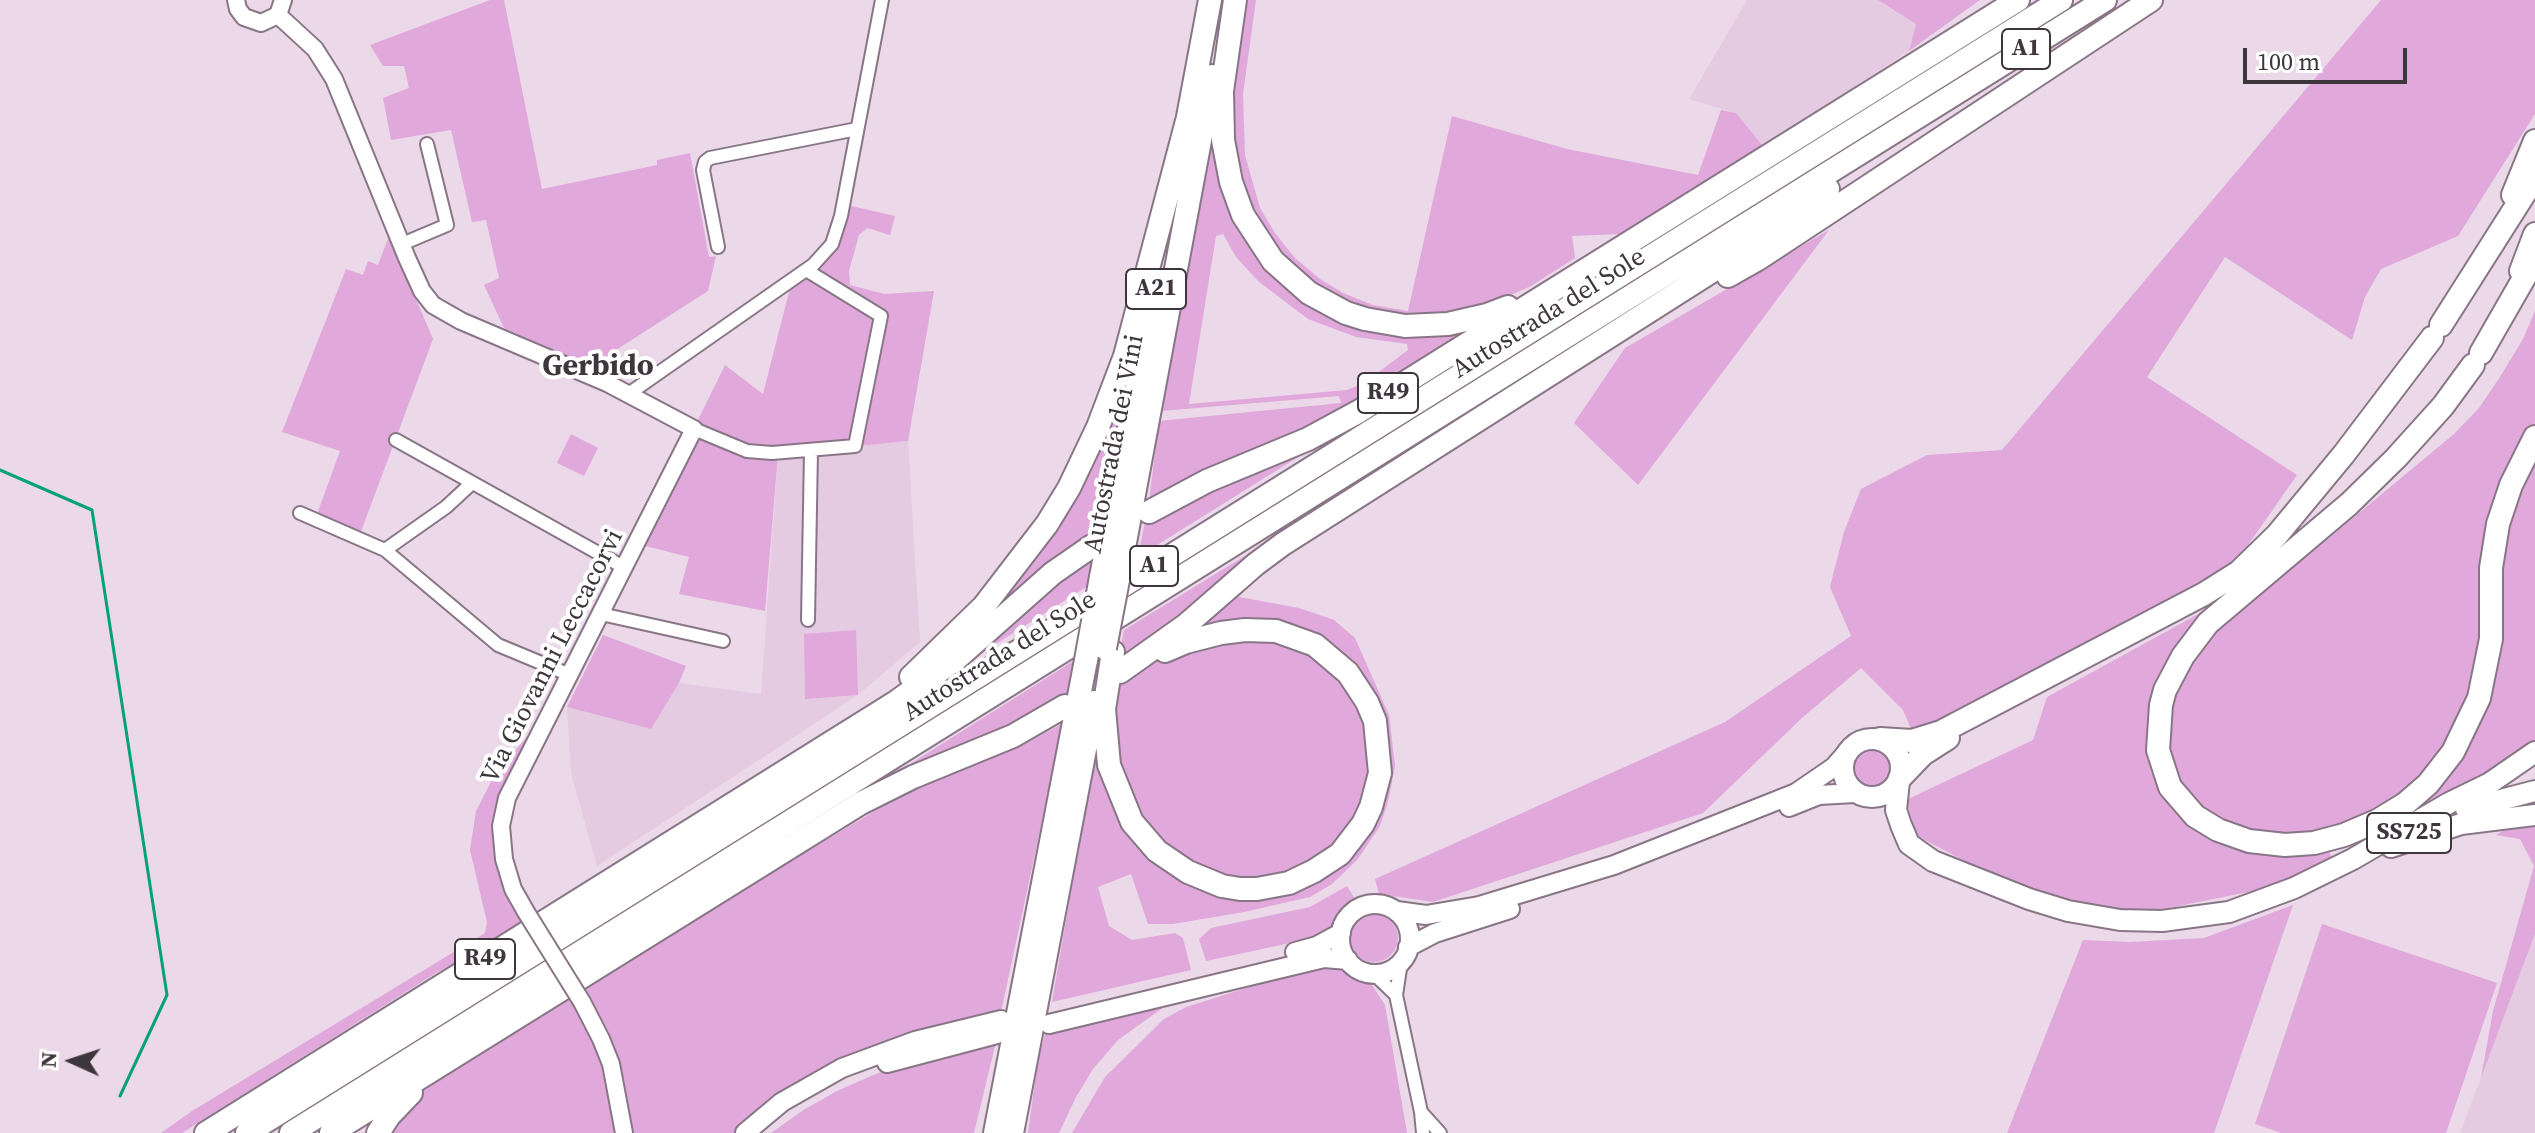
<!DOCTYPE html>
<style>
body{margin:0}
#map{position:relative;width:2535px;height:1133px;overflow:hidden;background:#ebd8e9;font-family:"Source Serif 4",serif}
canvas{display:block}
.north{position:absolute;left:32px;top:1021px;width:80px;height:80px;-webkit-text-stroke:6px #fff;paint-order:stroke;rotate:273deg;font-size:22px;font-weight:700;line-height:32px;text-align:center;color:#3e363d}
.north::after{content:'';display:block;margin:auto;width:28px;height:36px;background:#3e363d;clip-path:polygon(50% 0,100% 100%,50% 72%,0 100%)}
.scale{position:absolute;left:2243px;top:48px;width:164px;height:36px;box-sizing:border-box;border:4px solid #3e363d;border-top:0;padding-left:10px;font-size:24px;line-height:28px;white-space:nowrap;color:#3e363d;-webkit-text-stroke:6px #fff;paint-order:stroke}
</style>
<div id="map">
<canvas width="2535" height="1133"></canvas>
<div class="north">N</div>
<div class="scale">100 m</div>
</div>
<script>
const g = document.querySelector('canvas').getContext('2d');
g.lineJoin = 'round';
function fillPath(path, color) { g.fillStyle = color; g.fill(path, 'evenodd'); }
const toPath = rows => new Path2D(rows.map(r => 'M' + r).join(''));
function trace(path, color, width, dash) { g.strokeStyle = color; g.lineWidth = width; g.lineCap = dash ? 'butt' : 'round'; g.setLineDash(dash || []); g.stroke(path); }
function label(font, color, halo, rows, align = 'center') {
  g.font = font + ' "Source Serif 4",serif'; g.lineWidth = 8; g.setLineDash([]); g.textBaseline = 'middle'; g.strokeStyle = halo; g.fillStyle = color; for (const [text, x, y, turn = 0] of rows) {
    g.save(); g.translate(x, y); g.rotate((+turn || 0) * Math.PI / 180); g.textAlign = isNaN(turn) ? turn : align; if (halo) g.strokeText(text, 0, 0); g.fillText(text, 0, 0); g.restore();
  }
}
fillPath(toPath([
 [1747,0,1878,0,1916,24,1909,51,1763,146,1736,113,1689,99],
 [908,441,920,642,858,695,597,866,571,773,567,707,651,729,679,683,761,694,778,454],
 [2535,935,2535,1133,2460,1133]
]), '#e5cbe2');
fillPath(toPath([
 [490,0,504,0,542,189,657,165,657,160,690,153,709,257,716,256,708,291,591,366,504,328,484,285,499,278,486,220,472,222,451,130,391,140,383,98,409,88,404,66,383,66,370,45],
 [1245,0,1256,0,1243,94,1245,155,1260,208,1275,233,1295,258,1320,279,1343,293,1373,305,1408,311,1452,116,1567,149,1698,175,1721,110,1736,113,1763,146,1622,234,1572,236,1575,258,1531,286,1481,309,1438,318,1360,311,1318,291,1265,240,1236,175,1230,91],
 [1878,0,1980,0,1909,51,1916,24],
 [2381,0,2535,0,2535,114,2458,236,2381,269,2365,297,2352,340,2225,257,2147,377,2297,475,2246,548,2224,572,1944,720,1912,731,1903,710,1861,668,1802,718,1703,813,1433,902,1379,894,1375,879,1725,722,1851,636,1830,587,1844,532,1861,489,1927,455,2002,450],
 [1214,128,1231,198,1318,304,1477,327,1330,415,1185,479,1149,501,1159,421,1341,403,1339,396,1161,411],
 [1223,234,1236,257,1258,281,1308,319,1356,337,1407,344,1408,350,1364,383,1347,390,1189,404,1216,236],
 [847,205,895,216,890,235,867,228,859,235,849,271,850,285,884,294,934,291,908,441,778,454,765,611,679,594,689,557,637,544,725,365,763,394,790,288,817,267],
 [1829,230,1638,485,1574,423,1625,348],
 [389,236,433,339,357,542,316,517,340,451,282,432,346,269,363,275,368,261,378,265],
 [2535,311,2535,423,2517,458,2464,721,2403,800,2326,835,2242,836,2182,795,2161,733,2184,662,2246,597,2330,537,2454,434,2479,408,2500,377,2523,339],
 [1121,393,1125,393,1100,530,1045,565,984,619],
 [571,434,598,448,584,476,557,463],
 [1335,434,1138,557,1145,522],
 [2535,447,2535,742,2473,785,2392,820,2460,755,2499,546],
 [1261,546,1186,614,1118,662,1124,630],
 [1094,553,1088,586,942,678],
 [1234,596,1299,608,1334,620,1355,638,1389,715,1395,766,1388,802,1380,826,1358,859,1332,884,1310,897,1244,912,1173,924,1148,924,1131,874,1098,887,1109,926,1132,940,1175,933,1183,938,1191,970,1052,1002,1092,768,1096,763,1100,764,1130,829,1244,895,1350,848,1382,729,1311,638,1194,633],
 [2211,607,2151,716,2198,825,2326,845,2332,858,2297,876,2263,889,2149,912,2078,904,1990,874,1917,836,1906,800,2033,740,2047,697],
 [856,630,858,695,805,699,804,634],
 [603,635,686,666,679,683,651,729,567,707],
 [1267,635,1326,659,1364,712,1373,757,1357,820,1330,853,1265,882,1211,876,1147,833,1111,745,1117,685,1154,662,1178,650],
 [1075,660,1068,698,1026,721,883,781],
 [1063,723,1001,1012,890,1043,738,1133,630,1133,619,1066,608,1030,583,985,880,808,930,782,1021,746],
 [535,728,495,848,504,888,524,924,436,973,182,1133,161,1133,192,1111,485,933,487,922,470,850,476,811,496,772],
 '1850 770a22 22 0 1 1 44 0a22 22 0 1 1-44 0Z',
 [2535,820,2535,934,2481,1078,2493,1011,2534,866,2520,839,2496,835,2519,821],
 [1347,886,1355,899,1347,915,1323,936,1206,961,1199,939,1211,928,1310,907],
 [2293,905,2214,1133,2007,1133,2083,940,2130,942,2204,938],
 '1350 938a24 24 0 1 1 48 0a24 24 0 1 1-48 0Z',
 [2322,924,2497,983,2446,1133,2281,1133,2255,1124],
 [1342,968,1370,982,1385,1005,1407,1133,1072,1133,1105,1077,1164,1019,1186,1007,1307,969],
 [569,995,591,1032,604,1064,617,1133,384,1133,418,1094,439,1077],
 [1171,1002,1118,1040,1093,1069,1076,1097,1059,1133,1028,1133,1038,1059,1047,1027],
 [996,1042,974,1133,771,1133,805,1109,839,1090,878,1073,916,1061]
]), '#e0a8db');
trace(toPath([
 [0,470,92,510,167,995,120,1096]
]), '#06a17b', 3);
const minor = toPath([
 [402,244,447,225,427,144],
 [718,247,703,170,705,162,710,158,857,129],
 [627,395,813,265,832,244,841,216,882,0],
 [694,429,747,451,772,453,855,446,881,316,806,270],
 [396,440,625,568],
 [300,513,385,550,498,645,570,675],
 [385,550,446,507,472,483],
 [601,614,723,641],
 [808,620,811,451],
 [1401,962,1396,995,1421,1112,1423,1133],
 [1373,973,1396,995],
 [1421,1112,1440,1133]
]);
const tertiary = toPath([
 [236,0,238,9,244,17,261,23,278,15,283,0],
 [278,15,315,49,334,79,407,258,422,291,433,305,461,321,607,383,694,429,507,798,501,826,504,859,513,889,526,912],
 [582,1002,601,1039,611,1064,624,1133]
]);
const secondary = toPath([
 [1789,807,1819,795,1855,793],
 '1340 939a35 35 0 1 1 70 0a35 35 0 1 1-70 0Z',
 [1397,911,1426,915,1479,906,1614,865,1796,793,1834,767,1848,751],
 [1408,947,1435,933,1510,909],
 [1295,952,1317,946,1341,933],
 [1049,1024,1324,958,1348,960],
 [887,1063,997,1034],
 [745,1133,782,1102,842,1068,915,1041,1001,1020]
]);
const primary = toPath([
 '1843 768a29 29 0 1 1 58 0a29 29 0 1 1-58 0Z',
 [1899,781,1896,810,1901,825,1909,844,1933,861,2029,899,2068,911,2120,920,2162,921,2229,912,2294,888,2353,859,2449,803,2490,783,2535,752],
 [2391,847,2461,824,2535,815]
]);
const trunk = toPath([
 [2466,809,2535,791]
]);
const motorway = toPath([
 [1235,0,1222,91,1223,140,1231,182,1243,215,1273,261,1309,293,1346,313,1365,319,1405,326,1448,324,1487,315,1508,307],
 [1185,133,1210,0],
 [2513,195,2535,141],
 [2521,271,2535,234],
 [1728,276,1758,259,2151,0],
 [2441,325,2535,177],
 [2481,353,2535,259],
 [2473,365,2443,406,2396,458,2349,504,2208,623,2183,656,2165,690,2161,705,2158,750,2170,787,2195,816,2218,830,2249,841,2285,845,2314,843,2344,835,2377,821,2405,804,2428,784,2453,752,2479,698,2491,639,2491,568,2498,524,2511,485,2535,437],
 [1149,512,1207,481,1308,439,1358,412,2018,0],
 [1101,577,1151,312],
 [1118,580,1212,76],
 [1113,652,1104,709,1109,765,1132,822,1157,851,1188,872,1222,886,1240,889,1257,889,1289,883,1314,871,1340,854,1363,824,1371,807,1380,773,1375,721,1367,702,1348,673,1315,645,1276,631,1245,630,1221,633,1186,642,1165,651],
 [1120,672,1186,625,1256,564,1283,544,1731,259,1828,189],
 [911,677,984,606,1047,524,1069,488,1098,427,1125,356,1187,121],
 [1880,739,1912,741,1941,732,2204,594,2239,572,2277,535,2344,454,2432,338],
 [1900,778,1923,754,1948,738],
 [206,1133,896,702,956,659,1053,573,1092,546],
 [247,1133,2061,0],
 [291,1133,2105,0],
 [331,1133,861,803,913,777,1013,736,1065,706],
 [378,1133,389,1116,411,1093],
 [995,1133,1086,660],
 [1012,1133,1094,702]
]);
trace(minor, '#887686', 16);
trace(tertiary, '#887686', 20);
trace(secondary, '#887686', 22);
trace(primary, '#887686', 24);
trace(trunk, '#887686', 24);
trace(motorway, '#887686', 26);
trace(minor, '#fff', 12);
trace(tertiary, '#fff', 16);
trace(secondary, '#fff', 18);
trace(primary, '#fff', 20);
trace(trunk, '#fff', 20);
trace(motorway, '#fff', 22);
const tertiaryBridge = toPath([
 [526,912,582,1002]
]);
const motorwayBridge = toPath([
 [1105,648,1118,580],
 [1086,660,1101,577]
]);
trace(tertiaryBridge, '#887686', 20, []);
trace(motorwayBridge, '#887686', 26, []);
trace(tertiaryBridge, '#fff', 16);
trace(motorwayBridge, '#fff', 22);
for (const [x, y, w] of [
 [2026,49,48],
 [1156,289,60],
 [1388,393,60],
 [1154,566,48],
 [2409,833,84],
 [485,959,60]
]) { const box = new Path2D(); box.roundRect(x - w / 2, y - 20, w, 40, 6); g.fillStyle = '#fff'; g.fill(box); trace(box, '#3e363d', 2); }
label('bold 24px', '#3e363d', null, [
 ["A1",2026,49],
 ["A21",1156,289],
 ["R49",1388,393],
 ["A1",1154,566],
 ["SS725",2409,833],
 ["R49",485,959]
]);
label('26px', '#3e363d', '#fff', [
 ["Autostrada del Sole",1549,314,-32],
 ["Autostrada dei Vini",1115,444,-79],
 ["Via Giovanni Leccacorvi",553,657,-63],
 ["Autostrada del Sole",1000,657,-32]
]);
label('bold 30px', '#3e363d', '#fff', [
 ["Gerbido",598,367]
]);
</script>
